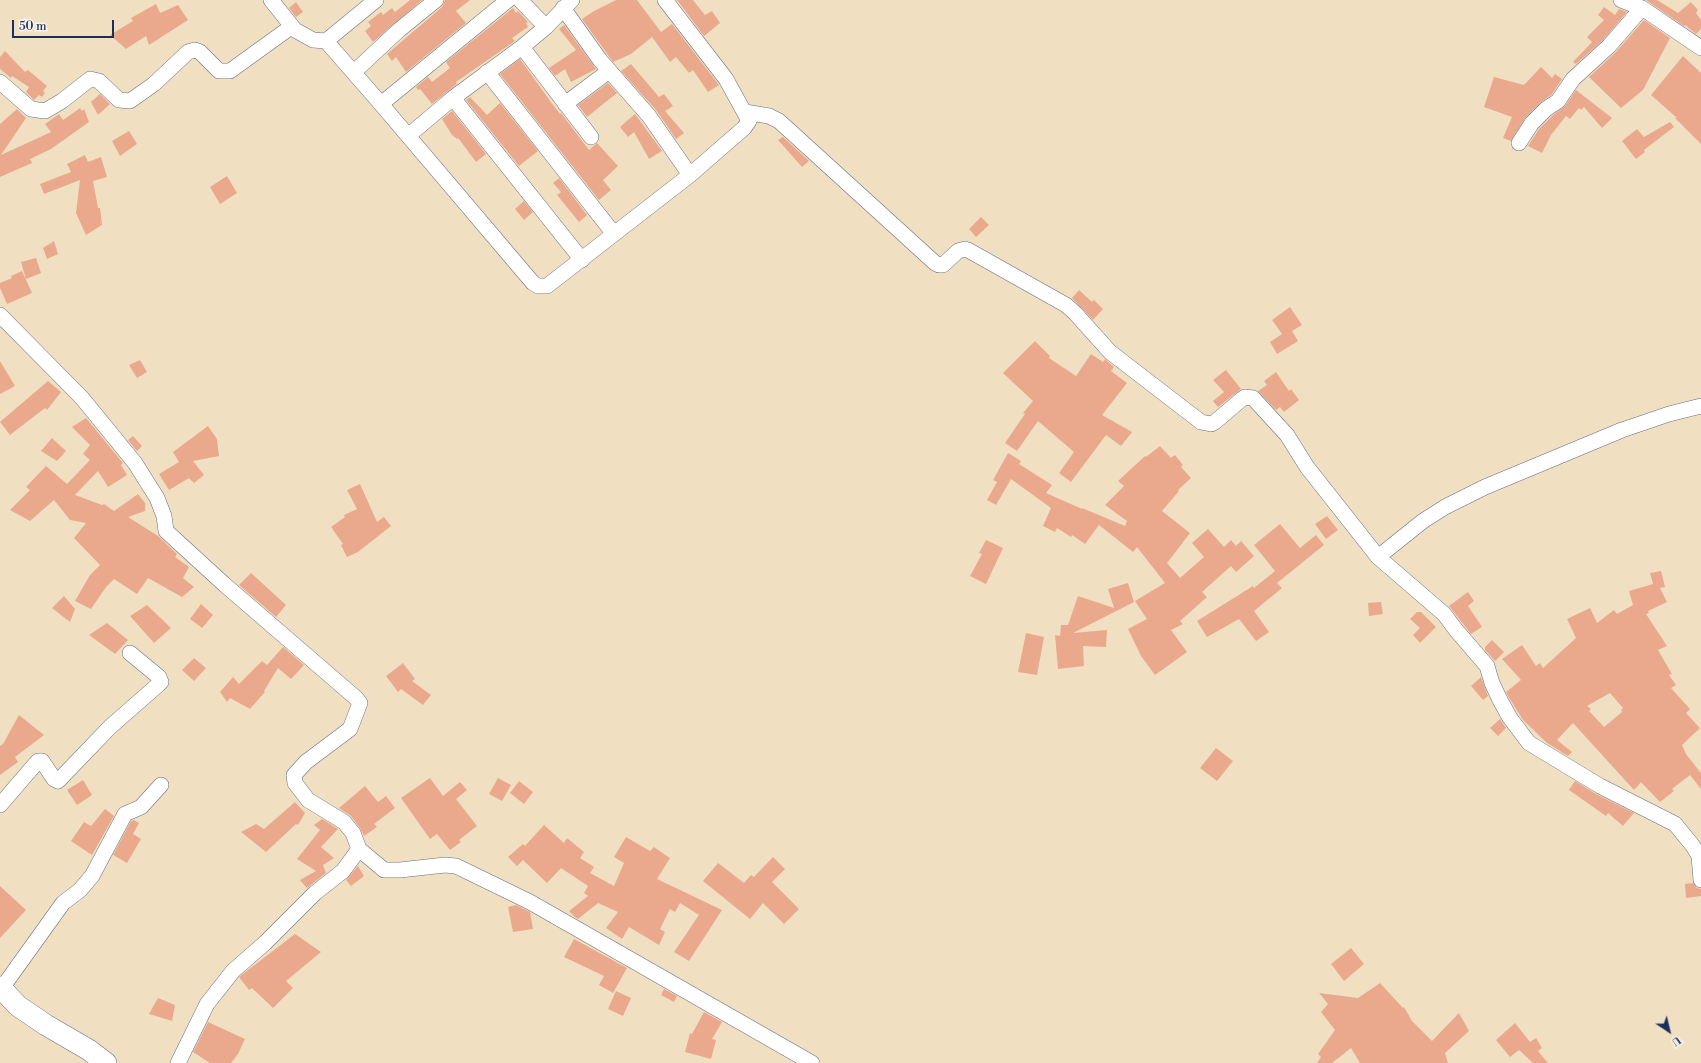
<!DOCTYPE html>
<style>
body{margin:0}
#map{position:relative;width:1701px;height:1063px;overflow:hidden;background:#f0e0c1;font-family:"Libre Bodoni",serif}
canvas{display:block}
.north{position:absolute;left:1649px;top:1011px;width:40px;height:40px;-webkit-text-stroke:3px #f7f3e8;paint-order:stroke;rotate:145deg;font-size:11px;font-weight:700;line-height:16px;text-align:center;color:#1b2f5e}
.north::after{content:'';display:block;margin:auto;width:14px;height:18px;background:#1b2f5e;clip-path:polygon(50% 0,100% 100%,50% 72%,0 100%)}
.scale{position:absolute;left:12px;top:20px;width:102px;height:18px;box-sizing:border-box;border:2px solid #1b2f5e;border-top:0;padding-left:5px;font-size:12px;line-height:14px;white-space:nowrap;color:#1b2f5e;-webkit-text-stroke:3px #f7f3e8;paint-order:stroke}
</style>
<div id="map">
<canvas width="1701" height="1063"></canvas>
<div class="north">U</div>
<div class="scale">50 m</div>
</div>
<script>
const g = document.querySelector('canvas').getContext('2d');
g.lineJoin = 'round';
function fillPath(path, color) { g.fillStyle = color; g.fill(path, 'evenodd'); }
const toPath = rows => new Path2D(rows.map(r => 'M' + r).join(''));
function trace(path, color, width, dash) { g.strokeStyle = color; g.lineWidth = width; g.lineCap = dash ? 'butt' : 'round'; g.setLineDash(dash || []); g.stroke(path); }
fillPath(toPath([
 [410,0,422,0,373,42,365,31,371,26,368,22,381,12,383,15,392,8,395,12],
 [445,0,470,0,456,11,466,23,406,72,396,57,392,61,387,54,442,7],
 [616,0,637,0,661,32,672,24,719,85,708,92,693,70,689,73,676,57,670,62,652,37,631,54,613,62,582,19,594,11],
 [677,0,693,0,705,15,712,11,720,23,704,36],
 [1646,0,1657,0,1678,13,1691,2,1698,10,1696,13,1701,20,1701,29,1696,34,1685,25,1684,26],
 [296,2,303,12,296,17,289,8],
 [156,4,160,13,178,5,188,20,149,45,146,36,126,49,110,35,133,21,131,18],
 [1604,7,1615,15,1619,9,1627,12,1603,40,1576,64,1573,62,1592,42,1587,37,1604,20,1598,15],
 [513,8,516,13,518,11,528,22,526,23,528,27,512,38,515,41,456,82,457,84,432,104,420,89,418,90,416,87,428,77,432,82,450,68,446,62],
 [1644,20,1670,38,1643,90,1621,108,1589,77,1616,52],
 [564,25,596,69,571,82,565,69,555,76,549,68,576,50,559,29],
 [5,51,25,72,28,70,47,86,43,91,45,93,42,97,39,95,34,100,26,92,29,87,12,76,11,78,0,69,0,57],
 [1683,56,1701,73,1701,144,1675,118,1677,118,1651,95],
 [520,59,553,105,560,114,561,113,589,150,597,143,618,166,603,180,611,190,599,200,500,74],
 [631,64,659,97,664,94,673,106,665,111,684,133,676,139,656,110,621,71],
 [1541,67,1552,78,1555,74,1562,79,1552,94,1540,103,1526,117,1511,141,1503,138,1512,117,1484,107,1494,77,1524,85],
 [608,83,617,93,587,117,578,105],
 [1576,90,1612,118,1602,128,1584,107,1581,110,1579,108,1570,119,1566,116,1551,135,1542,153,1528,146,1539,129,1552,116,1565,106],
 [100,94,110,104,98,115,91,102],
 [470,97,487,115,500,103,538,151,519,166,466,100],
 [80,108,82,111,84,109,89,122,51,149,30,159,32,163,0,177,0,124,17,109,26,118,1,155,51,132,45,124,59,114,63,120],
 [452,111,486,154,476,162,458,138,457,139,452,135,442,119],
 [635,114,662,151,649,159,634,132,628,137,620,127],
 [1670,122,1674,127,1644,150,1645,152,1636,159,1622,141,1637,129,1644,137],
 [129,131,137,144,120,156,112,141],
 [783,137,809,161,802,167,778,140],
 [85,155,88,162,101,157,107,177,93,181,98,208,100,208,102,225,86,235,76,213,80,180,44,194,40,184,71,172,67,164],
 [227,176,237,193,220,204,210,187],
 [559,178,587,215,579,222,557,195,561,192,553,183],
 [524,201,533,212,524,220,515,209],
 [981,217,989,225,976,237,969,229],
 [54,241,58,254,47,259,43,248],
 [36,258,41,273,26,279,21,262],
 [22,271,32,293,7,304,0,288,0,283,12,278,11,276],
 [1079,290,1092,302,1094,300,1103,309,1093,320,1072,298],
 [1290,307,1302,325,1292,331,1298,341,1277,354,1270,342,1282,334,1272,320],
 [1035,341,1050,356,1049,358,1076,376,1091,354,1103,362,1105,359,1114,367,1111,371,1127,383,1102,415,1132,432,1121,446,1106,435,1071,482,1059,473,1074,452,1038,421,1017,451,1005,443,1025,414,1023,413,1033,401,1003,373],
 [140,360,147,372,137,378,129,365],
 [0,361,15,386,0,394],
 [1226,370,1241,389,1218,407,1213,401,1224,392,1213,380],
 [1276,372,1289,391,1291,389,1299,400,1284,412,1280,407,1276,410,1258,391,1267,385,1264,381],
 [48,381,61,392,47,410,45,408,10,435,0,422],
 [86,418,123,463,121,465,127,475,108,487,98,471,75,495,102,505,104,504,114,511,138,494,145,503,145,511,128,517,158,536,177,554,175,557,189,567,183,578,194,587,182,597,148,578,137,594,114,579,106,587,91,609,75,601,90,575,100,565,74,538,86,523,70,520,54,500,30,521,10,510,30,490,26,487,46,466,67,484,90,460,83,454,90,445,72,427],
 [208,426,217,439,219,456,193,461,204,475,194,483,189,478,169,490,159,474,179,462,173,452],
 [133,436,142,446,137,451,128,440],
 [52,438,66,451,57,461,41,451],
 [1160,446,1171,458,1175,455,1183,465,1181,467,1191,478,1178,490,1179,491,1162,511,1190,533,1167,563,1180,578,1204,557,1192,543,1208,529,1224,547,1231,540,1236,546,1241,541,1254,556,1236,572,1231,566,1202,592,1207,597,1180,621,1183,624,1171,630,1187,652,1155,675,1141,656,1128,629,1147,619,1135,601,1165,583,1137,547,1133,552,1099,525,1085,544,1072,535,1071,537,1057,528,1055,532,1043,526,1051,508,1011,479,996,505,987,500,997,482,993,480,1008,453,1021,461,1019,464,1052,485,1046,493,1082,509,1082,508,1125,526,1127,521,1105,505,1124,486,1118,481,1145,456,1146,457],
 [360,484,377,522,384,517,391,526,358,552,347,557,341,545,343,544,331,527,345,517,344,515,357,509,347,490],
 [1327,516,1338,530,1326,539,1315,524],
 [1280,524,1300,548,1316,535,1324,545,1277,583,1282,588,1254,611,1269,632,1256,641,1239,619,1207,637,1197,621,1253,586,1254,588,1275,571,1254,545],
 [986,540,1003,548,986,584,970,576,982,554,979,553],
 [1661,571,1665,587,1660,588,1667,602,1648,611,1649,613,1646,614,1667,646,1658,650,1672,674,1669,675,1676,685,1671,688,1690,709,1686,713,1700,728,1682,745,1686,754,1701,773,1701,789,1690,775,1672,789,1674,791,1660,802,1641,782,1634,790,1573,723,1557,740,1572,752,1568,756,1547,743,1523,720,1508,696,1506,692,1521,680,1502,659,1522,645,1536,666,1540,663,1543,668,1576,638,1567,619,1590,608,1597,623,1614,610,1617,614,1633,605,1629,591,1653,584,1650,573],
 [1610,693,1623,708,1621,710,1622,712,1604,727,1589,711,1591,709,1587,706],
 [251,573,286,605,276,617,239,585],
 [1128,583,1134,602,1073,633,1107,630,1106,647,1083,646,1084,666,1058,669,1055,635,1060,636,1061,625,1068,625,1078,596,1114,608,1108,589],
 [1468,592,1474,601,1468,606,1482,627,1471,634,1449,606],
 [64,596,75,609,70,622,52,608],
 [1381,602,1383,614,1369,616,1368,603],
 [201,604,213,615,202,628,190,619],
 [147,605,171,628,154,643,130,616],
 [1417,612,1421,612,1436,627,1420,643,1413,635,1420,628,1410,619],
 [107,623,128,640,115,654,89,635],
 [1026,633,1044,637,1037,675,1018,672],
 [1492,640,1504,652,1495,661,1485,650,1485,647],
 [283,647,304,665,291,679,278,668,264,691,265,692,250,709,230,698,227,702,220,692,233,677,239,684,262,661,267,665],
 [194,658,206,668,194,681,182,670],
 [403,663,415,679,412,681,431,695,423,705,401,689,398,692,386,676],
 [1481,677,1488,696,1483,700,1471,686],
 [19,715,44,735,15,757,18,762,0,775,0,746,3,744],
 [1500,719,1506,728,1498,736,1490,728],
 [1216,748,1233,761,1217,781,1200,768],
 [430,778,443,796,460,782,467,790,456,799,477,826,459,840,461,842,450,850,437,834,430,839,401,798],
 [498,778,511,785,502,801,489,794],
 [83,780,92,795,77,805,67,790],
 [519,781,533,792,524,804,510,793],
 [1575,781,1596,794,1634,813,1623,826,1608,813,1606,816,1569,790],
 [365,786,378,802,386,796,395,808,374,824,377,827,364,836,360,828,351,816,339,808],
 [295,802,305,813,298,825,296,824,266,852,241,832,256,824,264,829],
 [105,809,114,816,92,855,71,841,84,822,91,826],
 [322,819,338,829,321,847,334,858,323,865,326,873,307,888,300,880,316,871,297,859,320,830,314,825],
 [134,820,139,823,133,834,141,839,127,863,113,855,131,821],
 [544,825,564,843,567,838,584,852,580,858,594,867,590,873,614,886,624,863,614,857,626,837,650,851,654,847,670,858,657,879,722,910,689,961,674,952,699,915,680,903,675,912,670,909,660,929,665,932,659,945,629,927,622,939,606,928,618,912,598,903,578,919,575,917,569,911,588,896,584,893,588,886,561,868,547,883,523,860,517,866,508,857,523,844,525,846],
 [773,857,785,869,772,882,799,909,784,924,763,903,750,919,703,881,718,863,744,883,751,875,754,877],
 [358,866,364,876,351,886,346,880],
 [1693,883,1697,888,1701,889,1701,896,1686,898,1685,884],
 [0,886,26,910,0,938],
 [516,905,530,912,533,929,513,932,508,907],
 [295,934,321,952,286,981,293,988,273,1008,252,988,249,990,239,977],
 [574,939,627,968,613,993,599,985,604,976,564,957],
 [1351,948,1364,964,1344,981,1331,964],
 [1380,983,1403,1008,1404,1007,1412,1021,1432,1041,1459,1013,1469,1031,1445,1053,1448,1063,1360,1063,1351,1048,1332,1063,1317,1063,1321,1057,1318,1054,1335,1030,1321,1012,1328,1004,1319,993,1358,998],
 [664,989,677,996,674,1002,661,995],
 [616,991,631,998,623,1016,608,1009],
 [158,998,175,1005,172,1021,149,1014],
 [704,1012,722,1022,712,1039,716,1040,711,1059,685,1052,690,1033,692,1034],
 [208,1022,245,1039,238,1054,231,1063,210,1063,193,1052],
 [1515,1023,1530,1042,1536,1038,1542,1048,1538,1051,1548,1063,1533,1063,1519,1050,1510,1057,1496,1040]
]), '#eaa98d');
const street = toPath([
 [271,0,295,30,313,40,326,41,376,0],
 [520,0,546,27],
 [1621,0,1642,8,1701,48],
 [563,8,600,60,649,116,690,175],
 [326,41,381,104,533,283,538,286,547,286,690,175,744,128,749,121,726,79,665,0],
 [522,47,591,137],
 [354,72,399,30,436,0],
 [487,72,614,234],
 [0,82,31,109,45,111,62,101,90,79,99,81,119,100,130,101,154,84,188,52,195,50,200,52,219,71,230,71,291,27],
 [453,98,582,260],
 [381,104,508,0],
 [565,104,609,71],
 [745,112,769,116,779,121,935,263,939,265,943,265,958,251,965,249,968,250,1066,305,1075,313,1110,352,1201,422,1211,424,1215,422,1242,399,1245,397,1253,398,1287,435,1307,467,1378,557,1444,614,1456,630,1487,666,1492,683,1500,700,1510,718,1529,743,1600,786,1675,824,1693,846,1701,859],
 [408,136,453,98,522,47,546,27,572,0],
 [1519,143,1532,123,1546,109,1558,101,1573,79,1609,46,1642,8],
 [0,315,82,398,135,463,157,498,164,516,166,531,225,585,356,698,360,703,350,729,306,762,294,775,295,783,308,800,344,822,353,833,359,849,384,870,400,870,445,865,456,866,530,902,812,1063],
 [1378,557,1423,521,1445,507,1485,487,1622,430,1669,414,1701,406],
 [0,805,38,761,42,761,54,779,58,781,60,779,110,727,159,684,161,682,159,677,130,653],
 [1699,856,1701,880],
 [2,988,63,903,80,890,92,876,125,814,141,807,161,785],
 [178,1063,207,1004,233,971,265,943,315,893,343,871,359,849]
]);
const secondary = toPath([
 [0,987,18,1006,46,1025,89,1050,106,1063]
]);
trace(street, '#666d81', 16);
trace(secondary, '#666d81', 22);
trace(street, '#fff', 15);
trace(secondary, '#fff', 21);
</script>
